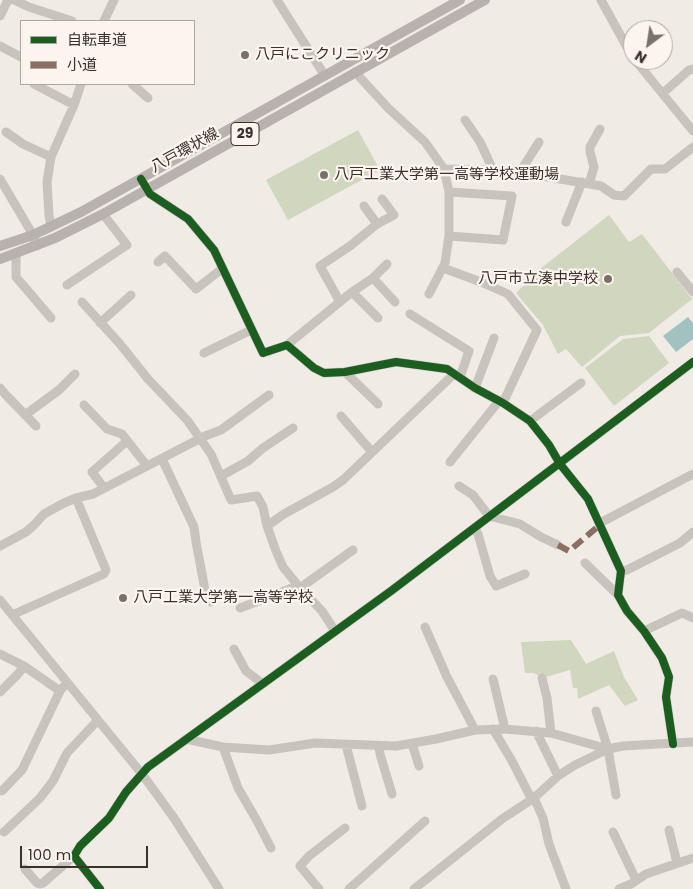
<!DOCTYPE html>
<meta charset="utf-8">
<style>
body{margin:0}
#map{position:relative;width:693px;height:889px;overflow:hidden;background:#f0ebe5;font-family:Poppins,"Noto Sans JP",sans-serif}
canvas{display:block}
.legend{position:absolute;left:20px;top:20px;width:175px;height:65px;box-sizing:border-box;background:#fbf5ee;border:1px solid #aea6a0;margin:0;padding:6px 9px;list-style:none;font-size:15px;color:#3b302b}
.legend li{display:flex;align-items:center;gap:10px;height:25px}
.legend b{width:25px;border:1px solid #aea6a0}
.north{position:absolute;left:623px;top:20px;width:50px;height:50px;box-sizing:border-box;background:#fbf5ee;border:1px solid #aea6a0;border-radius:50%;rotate:211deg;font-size:14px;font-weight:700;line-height:20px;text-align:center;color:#3b302b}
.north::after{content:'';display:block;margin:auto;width:18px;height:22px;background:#7a716c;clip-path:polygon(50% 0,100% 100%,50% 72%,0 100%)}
.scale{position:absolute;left:20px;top:846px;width:128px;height:22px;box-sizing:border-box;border:2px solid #3b302b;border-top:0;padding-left:6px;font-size:15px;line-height:18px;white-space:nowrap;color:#3b302b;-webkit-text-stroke:4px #fbf5ee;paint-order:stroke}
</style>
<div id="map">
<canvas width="693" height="889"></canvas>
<ul class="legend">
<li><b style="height:6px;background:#1b5e20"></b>自転車道</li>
<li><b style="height:6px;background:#8d6e63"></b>小道</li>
</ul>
<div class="north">N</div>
<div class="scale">100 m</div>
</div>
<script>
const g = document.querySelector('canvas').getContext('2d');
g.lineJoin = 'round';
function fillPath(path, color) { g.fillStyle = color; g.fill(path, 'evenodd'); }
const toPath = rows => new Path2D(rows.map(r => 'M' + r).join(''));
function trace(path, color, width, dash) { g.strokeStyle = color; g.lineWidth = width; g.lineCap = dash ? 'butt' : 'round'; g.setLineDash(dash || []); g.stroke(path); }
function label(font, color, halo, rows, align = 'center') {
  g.font = font + ' Poppins,"Noto Sans JP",sans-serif'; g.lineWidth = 4.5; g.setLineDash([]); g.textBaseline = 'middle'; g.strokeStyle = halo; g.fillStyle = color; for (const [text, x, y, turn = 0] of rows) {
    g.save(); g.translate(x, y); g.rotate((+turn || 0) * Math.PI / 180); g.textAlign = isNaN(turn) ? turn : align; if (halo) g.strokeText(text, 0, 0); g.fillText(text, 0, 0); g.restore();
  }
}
fillPath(toPath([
 [358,130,380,170,288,220,266,180],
 [609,215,629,242,642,234,692,299,649,333,620,336,582,367,566,349,558,354,543,325,516,293,540,269],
 [649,336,669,363,614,406,585,368,623,339],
 [571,640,586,664,614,651,624,677,638,700,625,706,609,685,578,699,577,688,573,688,570,670,546,677,537,675,534,673,525,673,521,642]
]), '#d1d6bf');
fillPath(toPath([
 [688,317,693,323,693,339,676,352,663,336]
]), '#a1c2c1');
trace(toPath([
 [14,0,29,7,72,21],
 [277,0,325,76],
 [601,0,633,58],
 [0,16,8,0],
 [104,21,114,0],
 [0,46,21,57],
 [635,60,693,131],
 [355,72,388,108,425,142,444,169,449,192,449,236,445,263,429,294],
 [34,84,74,105],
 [132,84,148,98],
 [663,93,689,70,693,69],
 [465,120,480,142,493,170],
 [6,132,23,144,51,157],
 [444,169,493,170,520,172,601,186,614,195,624,196,651,169,665,169,693,147],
 [520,172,539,142],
 [0,179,33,235,37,246],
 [141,179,150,194,188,219,214,250,263,353,287,345,314,368,324,373,345,372,396,362,447,369,475,388,503,403,530,421,549,445,560,464,588,499,621,571,618,595,627,611,644,631,662,658,669,677,666,697,673,744],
 [589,184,594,167,590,152,590,147,600,129],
 [364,206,377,224],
 [566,222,582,182],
 [51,227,49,215,47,182,51,157,74,105,81,84],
 [449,236,503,240,512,196,449,192],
 [16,254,16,277,51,318],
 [158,262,165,256,196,289,223,268],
 [443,268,481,282,508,294,537,330,503,403],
 [677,272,693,292],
 [373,278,395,302],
 [67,285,127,245,103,214],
 [352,292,378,318],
 [82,302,120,344,148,379,187,420,211,454,231,500,257,496,263,507,267,526,276,551,283,567,300,588,322,611,335,631],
 [340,302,320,266,350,246,377,224,394,215,382,199],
 [410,314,469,351,460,377],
 [100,323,131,295],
 [287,345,352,292,373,278,387,264],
 [204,353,251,330],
 [345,372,378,404],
 [0,388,5,394,36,426],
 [475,388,494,338],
 [84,405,107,429,122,434,147,466],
 [25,415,59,390,75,374],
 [341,416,372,452],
 [530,421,581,383],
 [162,459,194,527,196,542,205,590,211,602],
 [450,462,499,401],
 [221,476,248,461,263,448,293,428],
 [459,486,473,495,489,516,520,524,541,537,558,545],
 [104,488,92,472,127,441],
 [600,523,693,474],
 [267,526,284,514,333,487,343,480,454,374],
 [475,528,478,534,490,576,496,586,525,574],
 [0,546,26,532,34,525,44,514,64,503,76,498,93,494,205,436,221,430,269,395],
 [585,563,618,595],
 [621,571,627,570,680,543,693,532],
 [300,588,353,550],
 [0,600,142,774,174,818,219,889],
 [240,608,287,590,298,585],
 [12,615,104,574,106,570,76,498],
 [425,627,447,677,475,730],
 [644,631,682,613,693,618],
 [234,649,246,671,263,684],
 [0,654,24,666,60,691],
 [542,678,547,698,551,733],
 [493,679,505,729],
 [0,692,18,674,24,666],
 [596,711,608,749,616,795],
 [493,729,512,761,532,800],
 [536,731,558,776],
 [186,739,223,747,269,750,315,743,396,746,436,739,475,730,505,729,551,733,608,749],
 [412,744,419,766],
 [346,745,362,806],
 [379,746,380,754,392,794],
 [223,747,238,788,256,819,271,848],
 [2,791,22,770,60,691,67,682],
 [669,830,677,863],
 [4,832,40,798,53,781,67,753,98,720],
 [613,832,636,880],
 [25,869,37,883,40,884,43,883,74,856],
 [100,889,74,856,80,846,109,818,126,792,148,767,391,591,693,362],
 [319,889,300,866,309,856,345,828],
 [349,889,425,821],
 [414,889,502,819,534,798],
 [566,889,549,844,543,818,534,798,558,776,575,765,608,749,623,746,693,742],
 [619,889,631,884,646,874,693,858]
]), '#c9c3be', 9);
trace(toPath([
 [0,246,33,235,81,212,460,0],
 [0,259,55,238,103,214,485,0]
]), '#b8b1ad', 10);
trace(toPath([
 [558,545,569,551,601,524]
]), '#8d6e63', 6, [12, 6]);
trace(toPath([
 [141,179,150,194,188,219,214,250,263,353,287,345,314,368,324,373,345,372,396,362,447,369,475,388,503,403,530,421,549,445,560,464,588,499,621,571,618,595,627,611,644,631,662,658,669,677,666,697,673,744],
 [100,889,74,856,80,846,109,818,126,792,148,767,391,591,693,362]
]), '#1b5e20', 8);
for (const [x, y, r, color] of [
 [245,55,5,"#7a716c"],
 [324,175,5,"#7a716c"],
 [608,279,5,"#7a716c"],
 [123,598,5,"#7a716c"]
]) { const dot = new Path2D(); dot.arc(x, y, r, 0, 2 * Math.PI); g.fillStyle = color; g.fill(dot); trace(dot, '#fbf5ee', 2); }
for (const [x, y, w] of [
 [245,134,28]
]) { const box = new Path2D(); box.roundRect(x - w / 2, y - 11.5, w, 23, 4); g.fillStyle = '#fbf5ee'; g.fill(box); trace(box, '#3b302b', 1); }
label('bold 14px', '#3b302b', null, [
 ["29",245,134]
]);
label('15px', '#3b302b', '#fbf5ee', [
 ["八戸にこクリニック",255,55],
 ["八戸工業大学第一高等学校運動場",334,175],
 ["八戸市立湊中学校",598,279,"right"],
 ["八戸工業大学第一高等学校",133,598]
], 'left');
label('15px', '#3b302b', '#fbf5ee', [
 ["八戸環状線",185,151,-29]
]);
</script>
